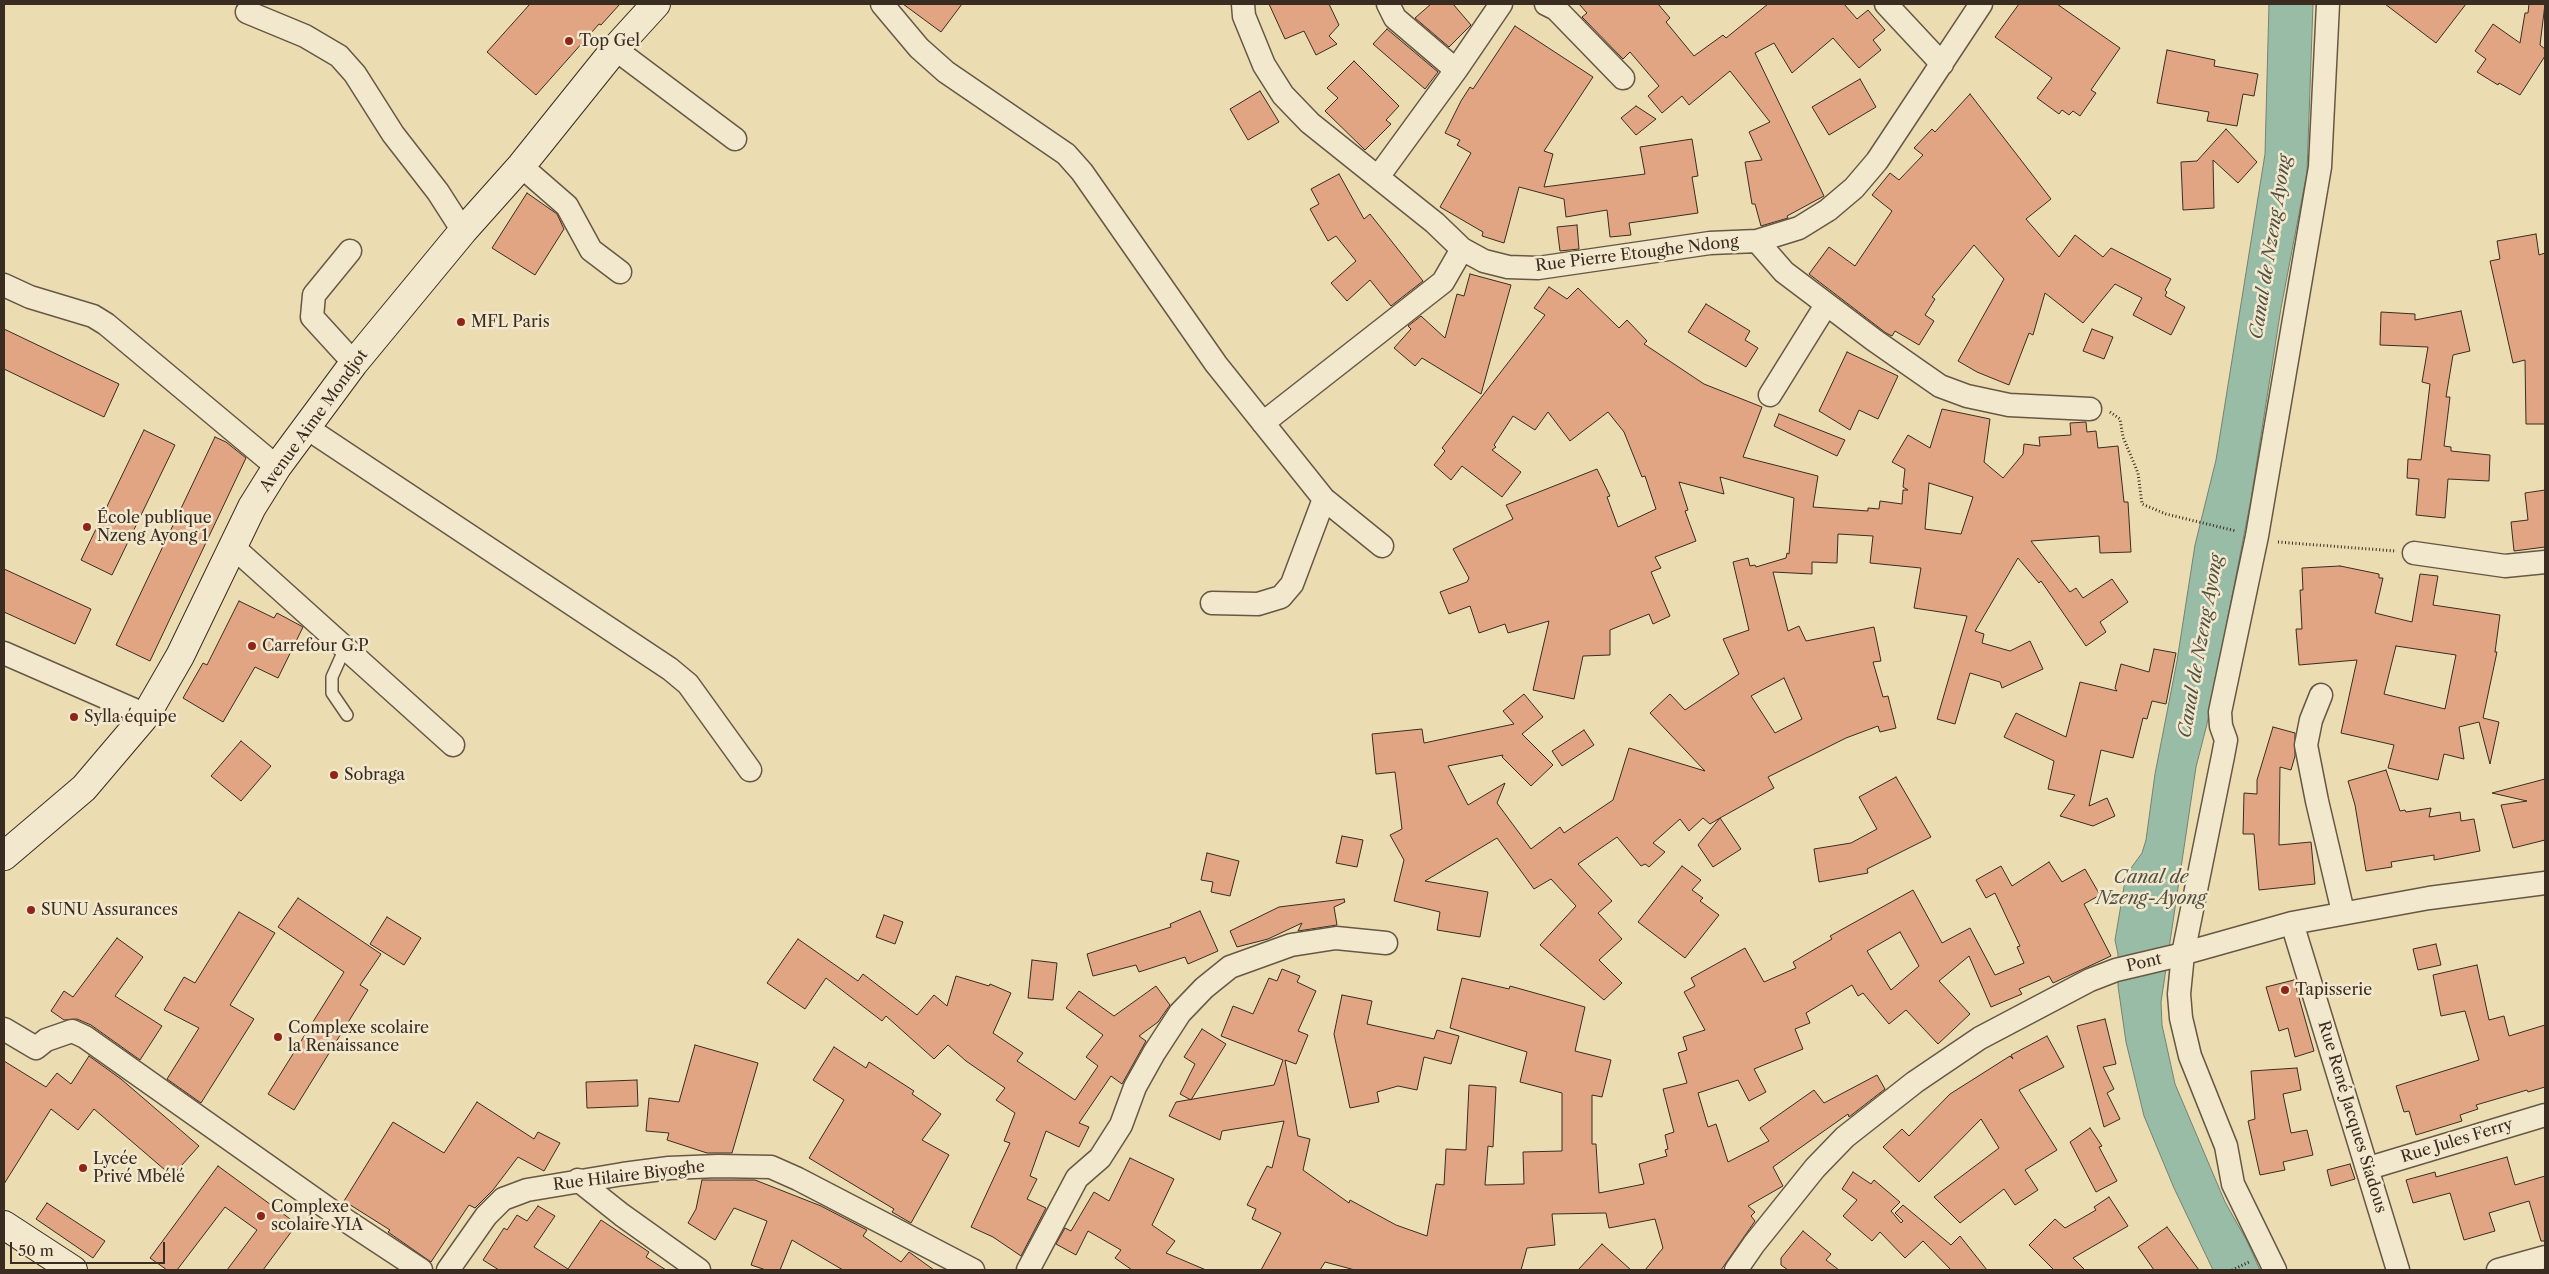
<!DOCTYPE html>
<meta charset="utf-8">
<style>
body{margin:0}
#map{position:relative;width:2549px;height:1274px;overflow:hidden;background:#ebdcb2;font-family:"Libre Caslon Text",serif}
canvas{display:block}
.frame{position:absolute;inset:0;border:5px solid #3b2c21;pointer-events:none}
.scale{position:absolute;left:10px;top:1242px;width:155px;height:22px;box-sizing:border-box;border:2px solid #3b2c21;border-top:0;padding-left:6px;font-size:15px;line-height:18px;white-space:nowrap;color:#3b2c21;-webkit-text-stroke:4px #f2e8cd;paint-order:stroke}
</style>
<div id="map">
<canvas width="2549" height="1274"></canvas>
<div class="frame"></div>
<div class="scale">50 m</div>
</div>
<script>
const g = document.querySelector('canvas').getContext('2d');
g.lineJoin = 'round';
function fillPath(path, color) { g.fillStyle = color; g.fill(path, 'evenodd'); }
const toPath = rows => new Path2D(rows.map(r => 'M' + r).join(''));
function trace(path, color, width, dash) { g.strokeStyle = color; g.lineWidth = width; g.lineCap = dash ? 'butt' : 'round'; g.setLineDash(dash || []); g.stroke(path); }
function label(font, color, halo, rows, align = 'center') {
  g.font = font + ' "Libre Caslon Text",serif'; g.lineWidth = 5; g.setLineDash([]); g.textBaseline = 'middle'; g.strokeStyle = halo; g.fillStyle = color; for (const [text, x, y, turn = 0] of rows) {
    g.save(); g.translate(x, y); g.rotate((+turn || 0) * Math.PI / 180); g.textAlign = isNaN(turn) ? turn : align; if (halo) g.strokeText(text, 0, 0); g.fillText(text, 0, 0); g.restore();
  }
}
const water = toPath([
 [2269,4,2313,4,2307,172,2281,308,2251,499,2207,724,2196,767,2161,1002,2162,1025,2175,1084,2225,1202,2247,1241,2260,1270,2213,1270,2174,1188,2144,1116,2126,1042,2118,986,2118,954,2115,940,2126,875,2142,853,2146,840,2155,774,2177,661,2195,545,2216,460,2265,154,2269,4]
]);
fillPath(water, '#99bca7');
trace(water, '#738271', 1);
const building = toPath([
 [530,4,620,4,601,25,599,24,536,95,487,52,530,4],
 [903,4,962,4,941,32,903,4],
 [1269,4,1329,4,1339,25,1329,36,1337,44,1316,55,1304,31,1285,39,1269,4],
 [1431,4,1453,4,1471,25,1449,47,1415,18,1431,4],
 [1579,4,1658,4,1670,18,1666,22,1694,56,1723,35,1726,38,1768,4,1844,4,1857,19,1868,10,1885,30,1873,40,1881,50,1859,68,1833,38,1792,73,1774,43,1755,53,1824,196,1787,216,1788,218,1761,226,1755,204,1752,204,1745,162,1762,160,1749,132,1770,122,1730,71,1689,105,1682,96,1662,113,1648,96,1659,86,1630,52,1623,59,1582,17,1587,13,1579,4],
 [2019,4,2057,4,2120,48,2091,90,2096,93,2080,116,2073,111,2069,115,2062,110,2059,114,2037,98,2052,78,1995,37,2019,4],
 [2385,4,2466,4,2436,43,2385,4],
 [2529,4,2545,4,2540,45,2545,49,2545,56,2520,95,2499,83,2498,85,2477,72,2486,59,2475,51,2493,24,2520,43,2525,13,2528,13,2529,4],
 [1515,26,1593,77,1544,151,1553,154,1544,187,1645,174,1640,147,1692,139,1698,176,1692,177,1698,213,1629,223,1631,235,1610,237,1607,210,1566,217,1564,199,1519,187,1504,243,1482,236,1483,232,1440,207,1471,153,1457,145,1460,140,1445,133,1461,101,1470,87,1473,89,1515,26],
 [1387,29,1438,72,1425,89,1373,44,1387,29],
 [2167,50,2215,60,2214,66,2258,74,2254,96,2243,94,2237,126,2207,121,2209,112,2157,103,2167,50],
 [1354,61,1399,106,1386,120,1391,124,1365,150,1325,111,1338,98,1327,88,1354,61],
 [1860,79,1876,107,1829,135,1812,107,1860,79],
 [1260,91,1279,122,1248,140,1230,109,1260,91],
 [1970,94,2051,199,2026,219,2059,257,2075,235,2103,257,2111,248,2171,279,2165,290,2167,292,2165,296,2185,307,2171,335,2133,315,2142,298,2115,284,2083,323,2045,293,2033,335,2029,333,2009,385,1977,372,1958,361,2004,279,1974,245,1932,297,1935,299,1925,315,1934,321,1919,345,1895,331,1892,336,1886,333,1809,274,1829,247,1855,266,1892,211,1872,195,1890,173,1899,180,1923,155,1914,148,1932,129,1935,132,1970,94],
 [1636,106,1656,119,1636,135,1621,118,1636,106],
 [2226,129,2257,162,2238,183,2213,160,2214,208,2183,210,2181,162,2197,161,2226,129],
 [1339,174,1364,219,1370,214,1423,281,1391,306,1370,280,1347,301,1331,283,1356,261,1336,236,1328,241,1310,209,1319,204,1311,189,1339,174],
 [527,193,557,214,564,229,535,275,492,248,527,193],
 [1577,225,1579,249,1560,251,1557,227,1577,225],
 [2536,234,2539,255,2545,253,2545,424,2526,424,2525,360,2513,363,2490,261,2500,259,2497,241,2536,234],
 [1470,274,1511,285,1481,394,1422,358,1415,366,1394,348,1411,329,1408,326,1421,316,1445,338,1457,294,1464,296,1470,274],
 [1549,287,1567,299,1578,288,1619,328,1627,320,1647,341,1644,344,1704,384,1762,407,1743,457,1818,476,1813,507,1868,511,1868,508,1879,509,1880,501,1902,504,1903,490,1908,490,1903,487,1905,469,1892,462,1908,435,1930,448,1942,409,1990,419,1984,462,2003,478,2023,454,2024,444,2040,446,2039,437,2071,435,2070,423,2086,422,2087,432,2096,431,2098,448,2118,446,2124,502,2128,502,2131,552,2100,553,2099,536,2031,541,2070,592,2076,588,2083,598,2112,579,2128,602,2100,622,2106,632,2086,646,2041,581,2039,583,2018,558,1975,631,1984,634,1982,643,2010,651,2030,641,2043,669,2002,688,2000,682,1970,673,1955,724,1937,719,1967,616,1914,608,1921,568,1870,563,1873,536,1838,534,1837,563,1812,562,1812,574,1773,572,1788,631,1799,626,1806,641,1874,627,1881,661,1873,662,1883,697,1888,696,1896,728,1880,732,1878,726,1846,738,1768,777,1774,788,1720,818,1741,849,1713,867,1698,845,1720,818,1710,824,1703,818,1689,831,1680,819,1653,843,1665,852,1649,867,1645,864,1641,866,1617,837,1578,864,1612,901,1598,913,1622,939,1599,960,1622,983,1604,1000,1540,945,1576,906,1551,879,1534,889,1497,838,1425,881,1488,892,1480,937,1437,930,1440,912,1394,901,1404,860,1390,835,1402,829,1395,772,1376,774,1372,734,1422,729,1424,743,1514,724,1503,711,1524,694,1543,717,1522,734,1553,765,1531,786,1502,757,1503,755,1448,766,1468,805,1505,783,1497,803,1531,849,1560,827,1564,833,1613,800,1629,748,1705,771,1650,713,1670,694,1685,710,1739,674,1723,639,1749,630,1733,562,1748,558,1750,566,1755,565,1756,567,1786,558,1787,553,1789,554,1794,498,1720,477,1724,494,1679,482,1688,510,1685,511,1696,541,1655,557,1661,568,1651,572,1670,616,1653,624,1649,614,1610,630,1610,655,1583,656,1574,699,1533,690,1549,621,1508,633,1505,624,1479,633,1470,606,1449,614,1440,592,1467,582,1469,578,1453,549,1513,519,1506,505,1597,469,1610,496,1607,497,1618,527,1656,509,1645,476,1642,477,1624,432,1608,412,1570,441,1548,412,1535,430,1513,416,1494,445,1496,447,1492,450,1521,472,1502,497,1462,466,1451,480,1434,465,1445,451,1442,448,1545,315,1534,308,1549,287],
 [1929,483,1973,497,1961,534,1925,529,1929,483],
 [1784,678,1802,719,1775,733,1751,696,1784,678],
 [1706,304,1750,331,1745,340,1758,348,1746,367,1688,332,1706,304],
 [2461,311,2470,351,2453,355,2446,397,2450,397,2444,446,2451,447,2451,451,2490,455,2489,481,2448,479,2445,518,2416,515,2419,479,2407,478,2408,459,2421,460,2430,384,2422,382,2428,347,2380,345,2381,312,2415,314,2415,320,2461,311],
 [4,329,119,384,104,417,4,369,4,329],
 [2092,329,2113,337,2104,359,2083,351,2092,329],
 [1847,352,1898,376,1878,419,1859,410,1850,430,1819,411,1847,352],
 [1779,414,1845,440,1837,456,1774,426,1779,414],
 [144,430,175,445,112,575,81,560,144,430],
 [215,437,226,442,246,458,150,661,116,645,215,437],
 [2545,490,2545,547,2514,551,2511,522,2528,520,2525,493,2545,490],
 [2340,566,2379,574,2379,578,2383,578,2375,613,2412,622,2420,574,2438,576,2433,605,2500,615,2495,652,2497,652,2483,718,2499,722,2490,764,2479,722,2459,727,2464,759,2444,754,2438,780,2388,768,2394,745,2341,733,2357,660,2299,665,2296,629,2302,629,2300,590,2303,590,2302,568,2340,566],
 [2396,646,2456,655,2445,709,2384,694,2396,646],
 [4,569,91,609,75,644,4,612,4,569],
 [239,601,274,618,277,613,303,627,278,678,255,667,223,722,183,698,203,663,207,665,239,601],
 [2154,649,2176,653,2166,704,2152,701,2147,719,2143,718,2133,758,2101,750,2089,806,2107,798,2115,816,2093,826,2060,816,2075,795,2048,789,2054,761,2004,737,2016,713,2066,737,2080,682,2117,691,2115,688,2121,664,2149,672,2154,649],
 [2273,727,2295,733,2295,756,2291,770,2280,767,2279,845,2311,842,2315,884,2259,890,2254,834,2243,834,2244,793,2257,794,2257,780,2273,727],
 [1584,730,1594,745,1562,766,1552,751,1584,730],
 [241,741,271,766,241,801,211,776,241,741],
 [2386,770,2400,811,2405,810,2406,812,2431,808,2429,817,2460,812,2461,821,2474,819,2480,851,2434,860,2434,855,2391,862,2392,867,2366,871,2355,805,2348,781,2386,770],
 [1896,777,1931,837,1867,869,1868,873,1819,882,1814,849,1851,843,1877,829,1859,797,1896,777],
 [2545,779,2545,840,2513,848,2501,805,2527,801,2492,793,2545,779],
 [1342,836,1363,840,1357,867,1336,863,1342,836],
 [1207,853,1239,861,1230,896,1211,892,1213,882,1201,880,1207,853],
 [2049,862,2062,882,2085,869,2100,895,2084,904,2111,956,2053,983,2049,976,2019,989,2022,994,1991,1007,1969,956,1939,981,1970,1014,1938,1044,1906,1010,1889,1024,1863,993,1858,996,1852,985,1806,1013,1810,1023,1795,1029,1803,1049,1754,1069,1766,1092,1749,1101,1738,1080,1698,1093,1708,1127,1716,1124,1728,1162,1769,1141,1760,1128,1814,1090,1824,1103,1877,1075,1885,1089,1849,1117,1848,1114,1773,1167,1783,1186,1748,1206,1755,1212,1751,1216,1755,1221,1721,1270,1645,1270,1663,1248,1655,1219,1609,1228,1606,1213,1552,1214,1555,1245,1527,1248,1521,1270,1355,1270,1325,1262,1320,1270,1261,1270,1281,1233,1252,1219,1256,1209,1247,1205,1267,1166,1272,1168,1284,1121,1222,1131,1220,1140,1169,1116,1176,1102,1274,1085,1283,1060,1221,1036,1233,1006,1253,1014,1269,978,1277,981,1282,969,1300,976,1297,982,1316,991,1298,1031,1308,1035,1296,1064,1285,1060,1298,1136,1310,1139,1303,1170,1349,1203,1350,1200,1396,1225,1427,1236,1436,1184,1444,1185,1446,1149,1466,1150,1469,1085,1496,1087,1493,1147,1488,1146,1485,1185,1524,1184,1523,1152,1562,1151,1562,1093,1520,1082,1527,1052,1450,1028,1462,978,1509,989,1510,986,1585,1007,1575,1051,1611,1060,1602,1097,1592,1095,1592,1144,1596,1144,1599,1193,1644,1184,1639,1164,1667,1156,1665,1150,1668,1149,1665,1135,1674,1132,1663,1089,1687,1083,1678,1053,1687,1050,1683,1037,1705,1030,1684,992,1695,986,1691,978,1745,948,1764,982,1796,968,1793,962,1832,939,1830,936,1913,890,1942,943,1970,928,1995,975,2024,963,2017,947,2020,946,1995,893,1986,898,1976,880,2001,866,2012,886,2049,862],
 [1900,932,1919,966,1891,990,1867,951,1900,932],
 [1682,866,1701,880,1692,890,1703,898,1700,901,1719,915,1685,958,1638,922,1682,866],
 [298,898,381,954,360,985,368,990,294,1110,268,1094,344,972,278,927,298,898],
 [1344,899,1345,902,1334,907,1337,925,1298,931,1302,923,1268,939,1237,947,1230,931,1279,907,1344,899],
 [1200,911,1218,951,1188,964,1185,957,1139,972,1136,965,1093,976,1087,954,1171,927,1170,924,1200,911],
 [239,912,275,933,230,1005,254,1019,201,1103,167,1079,199,1028,164,1010,184,977,195,983,239,912],
 [884,915,903,922,895,944,876,937,884,915],
 [387,917,421,938,404,965,370,944,387,917],
 [117,938,143,957,115,996,162,1026,140,1060,91,1025,77,1019,64,1020,51,1011,64,991,73,997,117,938],
 [798,939,858,981,863,974,917,1015,934,995,947,1006,956,976,989,986,990,984,1011,993,993,1033,1023,1053,1017,1061,1075,1100,1098,1066,1086,1057,1103,1035,1066,1008,1079,991,1114,1016,1156,986,1170,1005,1158,1022,1139,1036,1146,1041,1122,1084,1111,1076,1079,1123,1089,1127,1079,1147,1046,1131,1030,1176,1037,1179,1027,1199,1046,1208,1021,1256,993,1237,971,1227,1010,1143,1004,1141,1015,1113,996,1100,1005,1088,966,1061,948,1045,934,1059,886,1016,882,1021,826,978,805,1009,767,983,798,939],
 [2436,944,2441,965,2418,970,2413,949,2436,944],
 [1032,960,1057,963,1053,1000,1028,998,1032,960],
 [2477,965,2489,1020,2504,1016,2509,1036,2545,1025,2545,1087,2528,1092,2527,1090,2476,1105,2478,1109,2460,1115,2462,1121,2416,1135,2409,1111,2404,1112,2396,1086,2479,1060,2465,1011,2441,1016,2433,975,2477,965],
 [2294,980,2314,1051,2295,1057,2288,1028,2279,1031,2266,987,2294,980],
 [1342,995,1372,1001,1367,1024,1434,1039,1437,1030,1459,1036,1451,1064,1424,1057,1417,1090,1398,1086,1377,1092,1379,1102,1350,1108,1334,1034,1342,995],
 [2105,1019,2116,1064,2103,1067,2114,1089,2107,1093,2120,1119,2104,1127,2077,1026,2105,1019],
 [1202,1029,1226,1044,1191,1100,1180,1094,1195,1064,1184,1057,1202,1029],
 [2047,1036,2064,1067,2019,1090,2057,1150,2025,1170,2038,1190,2015,1205,2004,1189,1960,1223,1934,1197,1999,1148,1981,1119,1919,1182,1883,1147,1902,1129,1909,1136,1950,1094,2010,1056,2013,1059,2011,1055,2047,1036],
 [695,1045,758,1063,732,1153,707,1153,667,1140,669,1133,646,1131,649,1098,679,1102,695,1045],
 [834,1047,866,1068,869,1062,914,1091,912,1094,941,1114,922,1140,949,1155,911,1223,892,1212,894,1209,809,1158,844,1100,813,1080,834,1047],
 [89,1056,121,1079,199,1146,172,1176,94,1109,78,1130,51,1109,4,1184,4,1061,46,1087,57,1073,71,1084,89,1056],
 [2297,1068,2301,1090,2283,1094,2291,1133,2307,1130,2313,1155,2283,1162,2285,1170,2260,1175,2248,1121,2255,1119,2251,1071,2297,1068],
 [637,1080,638,1106,587,1108,586,1082,637,1080],
 [477,1102,534,1139,538,1132,560,1143,544,1171,518,1157,493,1190,475,1208,469,1205,431,1262,388,1232,390,1230,344,1201,393,1122,444,1153,477,1102],
 [2090,1128,2102,1146,2099,1147,2117,1181,2096,1192,2070,1142,2090,1128],
 [2507,1157,2515,1185,2545,1176,2545,1241,2541,1241,2529,1201,2489,1213,2495,1231,2464,1240,2450,1193,2413,1203,2406,1180,2435,1172,2436,1177,2507,1157],
 [1130,1158,1174,1179,1152,1225,1175,1241,1166,1253,1206,1270,1132,1270,1115,1258,1121,1250,1088,1231,1076,1255,1056,1244,1065,1228,1071,1231,1094,1192,1109,1201,1130,1158],
 [2350,1164,2355,1179,2331,1186,2327,1170,2350,1164],
 [218,1166,297,1224,263,1270,227,1270,257,1230,225,1207,177,1270,167,1270,150,1258,218,1166],
 [1853,1172,1871,1184,1874,1180,1900,1202,1891,1211,1901,1223,1903,1221,1895,1213,1903,1205,1951,1245,1960,1236,1987,1270,1951,1270,1923,1241,1905,1258,1880,1232,1872,1241,1843,1216,1857,1200,1842,1189,1853,1172],
 [702,1180,755,1180,821,1206,867,1230,863,1236,901,1262,909,1252,934,1270,843,1270,792,1240,780,1270,766,1270,751,1265,767,1221,734,1208,715,1240,688,1223,696,1209,702,1180],
 [2109,1197,2128,1226,2073,1258,2085,1270,2054,1270,2029,1245,2055,1219,2065,1228,2096,1210,2094,1207,2109,1197],
 [47,1203,105,1241,93,1258,36,1219,47,1203],
 [538,1206,555,1216,534,1247,568,1269,601,1220,649,1252,646,1257,666,1270,499,1270,483,1260,504,1228,507,1230,517,1215,527,1221,538,1206],
 [2167,1227,2199,1270,2154,1270,2138,1247,2167,1227],
 [1803,1231,1831,1254,1826,1260,1839,1270,1788,1270,1781,1265,1781,1258,1803,1231],
 [1602,1244,1631,1270,1578,1270,1602,1244]
]);
fillPath(building, '#e1a583');
trace(building, '#3b2c21', 1);
const lane = toPath([
 [345,648,332,677,332,693,347,715]
]);
const street = toPath([
 [882,4,919,48,946,72,1066,154,1082,172,1216,364,1324,499,1382,546],
 [1243,4,1244,16,1264,65,1283,95,1310,123,1435,223,1462,249,1484,261,1508,267,1538,268,1710,243,1757,241,1799,228,1828,210,1854,188,1877,161,1981,4],
 [1388,4,1395,18,1456,70],
 [1546,4,1556,9,1623,78],
 [1886,4,1942,64],
 [247,12,305,36,339,56,355,74,393,134,438,192,463,231],
 [615,49,735,139],
 [521,166,567,206,591,250,620,272],
 [1378,177,1456,70,1501,4],
 [1757,241,1784,272,1874,340,1940,386,1967,396,2009,405,2090,409],
 [350,251,314,295,312,317,354,363],
 [4,285,30,297,93,316,106,324,277,467],
 [1770,395,1826,305],
 [1263,423,1443,282,1462,249],
 [307,428,670,669,688,684,750,770],
 [232,546,453,745],
 [2414,553,2505,566,2545,562],
 [1212,603,1258,604,1281,597,1292,584,1324,499],
 [4,653,146,715],
 [2321,695,2311,720,2306,745,2317,801,2343,912],
 [2292,923,2398,1270],
 [4,1029,36,1048,46,1040,72,1031,85,1037,330,1210,421,1270],
 [2369,1168,2545,1115],
 [578,1180,622,1215,699,1270],
 [448,1270,486,1216,503,1199,527,1190,623,1174,669,1168,718,1166,771,1167,798,1179,973,1270],
 [1028,1270,1077,1178,1100,1158,1121,1125,1135,1087,1154,1053,1180,1013,1204,988,1230,967,1291,945,1336,938,1386,943],
 [1736,1270,1754,1244,1815,1168,1845,1137,1915,1082,1980,1038,2090,980,2116,970,2171,957,2292,923,2429,898,2545,883],
 [2275,1270,2233,1184,2226,1146,2190,1056,2181,1018,2179,994,2183,954,2223,756,2226,740,2221,726,2220,712,2257,536,2320,167,2328,4],
 [2498,1270,2545,1257]
]);
const secondary = toPath([
 [4,856,84,788,146,715,180,656,252,507,277,467,354,363,463,231,521,166,615,49,656,4],
 [4,1225,73,1270]
]);
trace(lane, '#675845', 14);
trace(street, '#675845', 25);
trace(secondary, '#3b2c21', 30);
trace(toPath([
 [2110,412,2120,419,2123,437,2138,473,2142,504,2166,514,2236,531],
 [2278,542,2395,551],
 [2232,1270,2249,1262]
]), '#3b2c21', 3, [1, 2.5]);
trace(lane, '#f2e8cd', 11);
trace(street, '#f2e8cd', 22);
trace(secondary, '#f2e8cd', 28);
for (const [x, y, r, color] of [
 [569,41,5,"#8f2418"],
 [461,322,5,"#8f2418"],
 [87,527,5,"#8f2418"],
 [252,646,5,"#8f2418"],
 [74,717,5,"#8f2418"],
 [334,775,5,"#8f2418"],
 [31,910,5,"#8f2418"],
 [2285,990,5,"#8f2418"],
 [278,1037,5,"#8f2418"],
 [83,1168,5,"#8f2418"],
 [261,1216,5,"#8f2418"]
]) { const dot = new Path2D(); dot.arc(x, y, r, 0, 2 * Math.PI); g.fillStyle = color; g.fill(dot); trace(dot, '#f2e8cd', 2); }
label('16px', '#3b2c21', '#f2e8cd', [
 ["Top Gel",579,41],
 ["MFL Paris",471,322],
 ["École publique",97,518],
 ["Nzeng Ayong 1",97,536],
 ["Carrefour G.P",262,646],
 ["Sylla équipe",84,717],
 ["Sobraga",344,775],
 ["SUNU Assurances",41,910],
 ["Tapisserie",2295,990],
 ["Complexe scolaire",288,1028],
 ["la Renaissance",288,1046],
 ["Lycée",93,1159],
 ["Privé Mbélé",93,1177],
 ["Complexe",271,1207],
 ["scolaire YIA",271,1225]
], 'left');
label('16px', '#3b2c21', '#f2e8cd', [
 ["Rue Pierre Etoughe Ndong",1637,254,-7],
 ["Avenue Aime Mondjot",314,421,-54],
 ["Pont",2144,963,-13],
 ["Rue René Jacques Siadous",2352,1117,73],
 ["Rue Jules Ferry",2457,1141,-17],
 ["Rue Hilaire Biyoghe",629,1176,-7]
]);
label('italic 18px', '#525042', '#f2e8cd', [
 ["Canal de Nzeng Ayong",2271,247,-81],
 ["Canal de Nzeng Ayong",2201,646,-80],
 ["Canal de",2151,878],
 ["Nzeng-Ayong",2151,899]
]);
</script>
